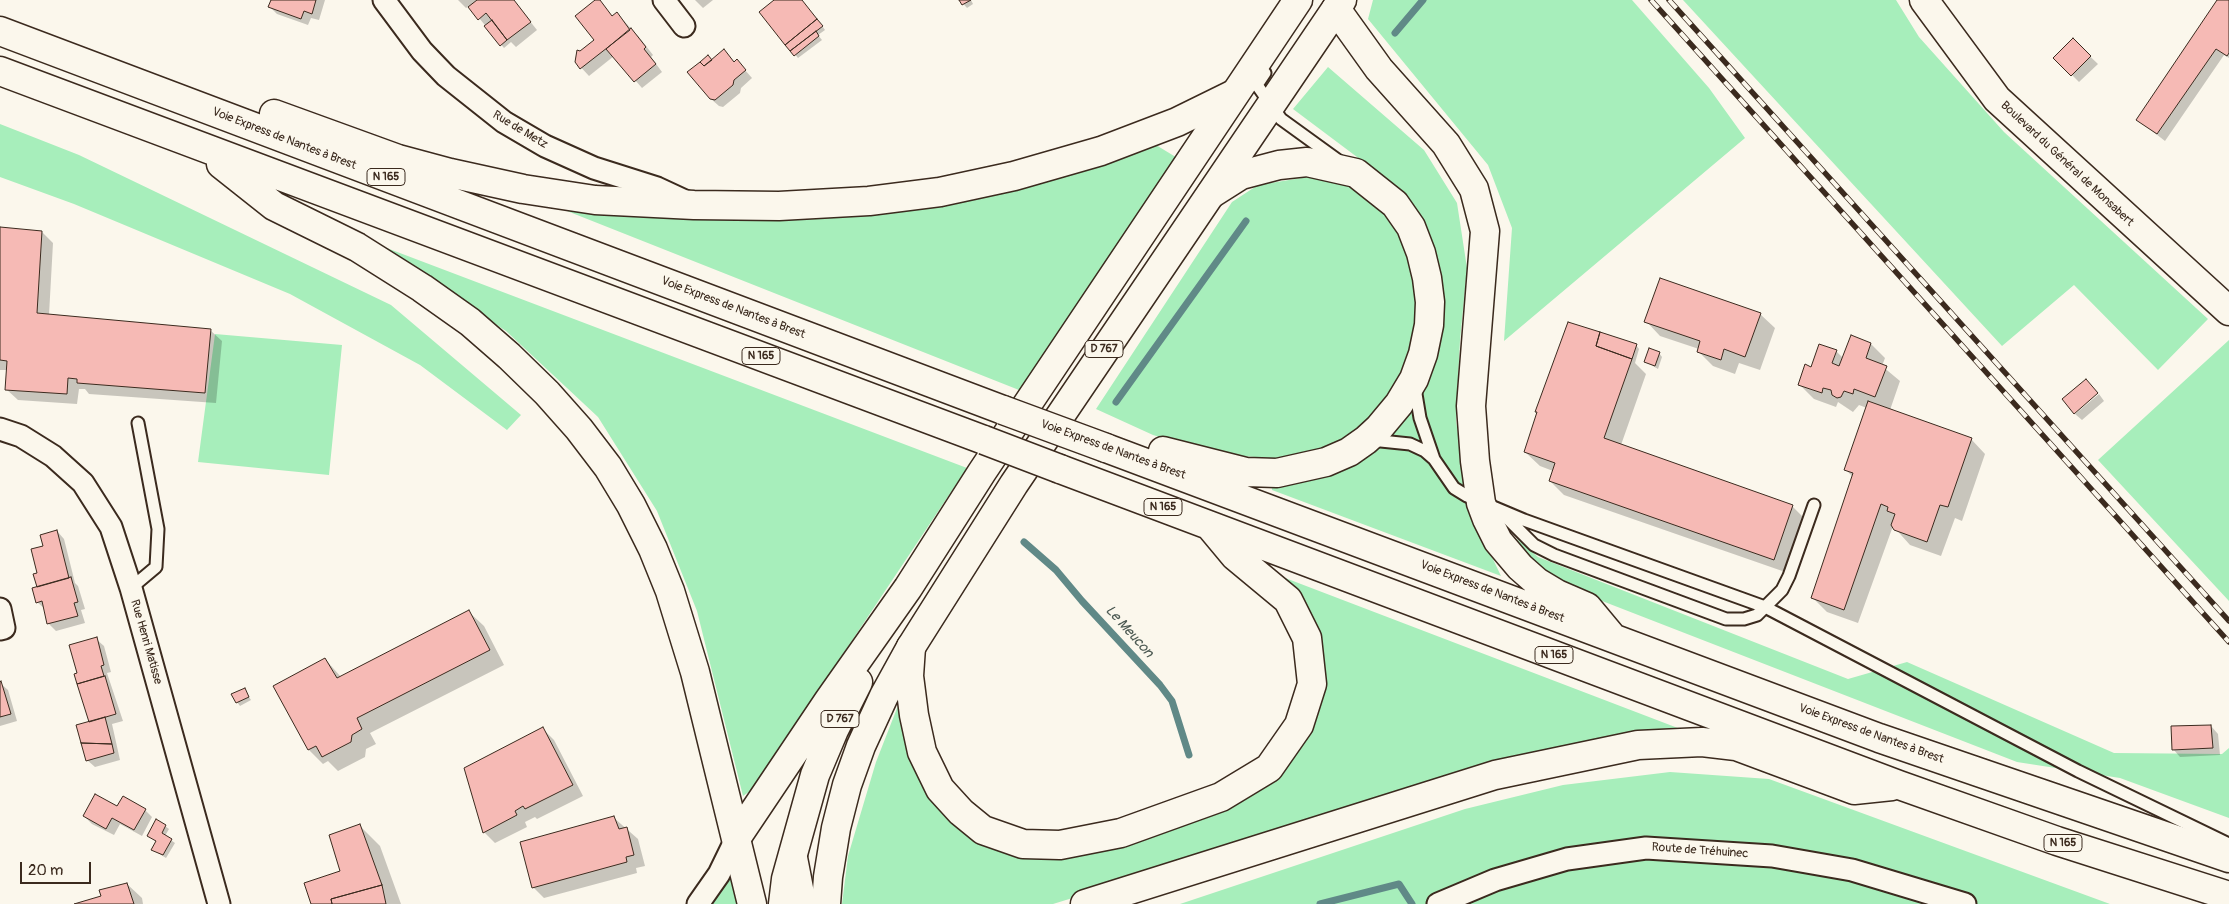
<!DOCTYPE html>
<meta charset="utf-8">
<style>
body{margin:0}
#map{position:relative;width:2229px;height:904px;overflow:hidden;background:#fbf7ec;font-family:Pangolin,sans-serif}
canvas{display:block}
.scale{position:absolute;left:20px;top:862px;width:71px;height:22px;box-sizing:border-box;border:2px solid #3b2a1e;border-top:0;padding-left:6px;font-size:15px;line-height:18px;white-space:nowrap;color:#3b2a1e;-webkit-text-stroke:4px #fbf7ec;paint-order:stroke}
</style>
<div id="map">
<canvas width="2229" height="904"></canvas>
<div class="scale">20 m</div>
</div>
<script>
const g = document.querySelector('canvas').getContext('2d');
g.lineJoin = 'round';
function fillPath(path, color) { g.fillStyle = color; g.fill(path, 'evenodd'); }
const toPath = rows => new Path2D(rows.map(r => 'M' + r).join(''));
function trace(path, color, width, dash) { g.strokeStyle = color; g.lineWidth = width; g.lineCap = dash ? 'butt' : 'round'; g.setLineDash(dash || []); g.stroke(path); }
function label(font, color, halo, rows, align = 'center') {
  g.font = font + ' Pangolin,sans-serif'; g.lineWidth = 4.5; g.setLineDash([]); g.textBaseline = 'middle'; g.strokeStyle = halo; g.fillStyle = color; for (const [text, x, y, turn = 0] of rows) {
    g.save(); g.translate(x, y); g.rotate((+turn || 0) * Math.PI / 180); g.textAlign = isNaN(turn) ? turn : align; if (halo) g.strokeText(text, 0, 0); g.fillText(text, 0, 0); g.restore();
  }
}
fillPath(toPath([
 [1373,0,1632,0,1709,88,1745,138,1504,341,1512,228,1488,165,1368,19],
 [1683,0,1896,0,1919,37,2004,132,2208,319,2158,370,2074,285,2002,346],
 [1328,67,1424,150,1457,203,1467,268,1460,340,1456,421,1466,486,1482,536,1501,576,1272,490,1269,458,1215,454,1153,435,1096,409,1232,202,1258,185,1314,176,1342,183,1361,160,1293,109],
 [0,124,79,155,391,305,521,415,507,430,420,365,290,294,74,204,0,177],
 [1156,145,1179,159,1050,365,1019,390,567,211,710,217,839,217,1002,193],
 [384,247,967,468,753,789,743,796,697,611,657,511,598,417,506,331,381,250],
 [215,334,342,345,329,475,198,462],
 [2229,340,2229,601,2098,460],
 [1517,539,1538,557,1848,679,1907,662,2114,753,2222,754,2229,748,2229,818,2120,778,2017,762,1548,580,1515,549],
 [1280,576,1683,730,1536,755,1053,904,842,904,848,856,876,762,901,698,928,782,1043,854,1296,752,1318,714,1324,664],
 [1670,772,1769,779,2110,904,1180,904,1465,809,1563,785],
 [727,877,733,879,739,904,706,904]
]), '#a7eebb');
fillPath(toPath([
 [272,0,325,0,319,20,311,18,308,25,277,14,270,7],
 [458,0,513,0,537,30,516,47,511,42,504,48,469,6,466,8],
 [597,0,613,17,624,21,639,37,653,55,651,57,662,72,642,88,614,56,589,76,576,62,581,53,596,40],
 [695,0,713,0,703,8],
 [960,0,971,0,973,4,967,8],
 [2219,0,2229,0,2229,58,2224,55,2165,141,2138,120],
 [818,20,825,30,818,35,822,40,798,58,787,45],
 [2073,40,2098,64,2079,82,2055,58],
 [724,51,735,63,737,61,752,78,741,88,740,93,723,107,719,106,711,99,712,61],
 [0,229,42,232,53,243,49,315,210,330,222,341,216,403,89,394,85,389,79,389,77,404,18,400,6,389,7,370,0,370],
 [1760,314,1775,328,1760,370,1739,363,1735,374,1713,366,1698,351,1699,349,1660,336,1646,321],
 [1871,344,1885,358,1882,366,1900,381,1890,410,1971,439,1985,454,1962,521,1955,518,1941,556,1910,545,1893,526,1858,623,1827,612,1813,598,1853,477,1845,469,1867,408,1859,405,1853,412,1838,402,1836,407,1814,399,1799,384,1812,368,1836,351,1843,358],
 [1636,345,1639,349,1635,363,1646,374,1621,445,1792,506,1806,520,1788,573,1564,495,1550,481,1553,471,1540,466,1525,452],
 [1659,353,1662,357,1658,369,1646,362],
 [2099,394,2104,401,2082,420,2075,414],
 [57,531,64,539,75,583,78,586,85,609,81,610,85,623,56,631,49,624,45,609,37,602,39,574,45,547],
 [469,612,484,626,504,665,370,733,376,744,366,749,365,757,338,771,328,761,323,764,309,750,325,659,341,677],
 [96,639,104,646,111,672,107,673,123,721,112,724,120,760,95,767,87,760,90,723,76,674,79,673],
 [0,683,8,690,17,721,0,726],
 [244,689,251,700,240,706,237,702],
 [2211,726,2218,734,2220,755,2180,757,2173,749],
 [543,729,554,740,583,796,537,819,535,817,525,822,527,827,495,843,484,832],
 [118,808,145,810,152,817,142,836,120,824,114,835,92,824,84,816],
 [613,817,638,839,645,866,636,868,637,873,544,898,533,887],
 [165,826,169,829,165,836,175,843,166,858,153,850,157,842,149,836],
 [360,826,380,846,401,904,312,904,342,872],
 [127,884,142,898,143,904,79,904,102,897]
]), '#0003');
trace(toPath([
 [1395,33,1423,0],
 [1116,402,1246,221],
 [1024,542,1056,570,1082,601,1160,685,1172,701,1189,755],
 [1320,904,1399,884,1412,904]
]), '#608987', 7);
const building = toPath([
 [271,0,316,0,312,14,304,11,301,19,268,7,271,0],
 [477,0,514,0,531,22,507,40,486,13,478,20,468,7,477,0],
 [595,0,600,0,612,16,617,12,630,30,580,69,575,62,577,50,580,51,594,40,575,16,595,0],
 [774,0,802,0,817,19,785,45,759,12,774,0],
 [959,0,971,0,962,5,959,0],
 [2217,0,2229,0,2229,53,2227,56,2216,49,2157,134,2136,120,2217,0],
 [817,19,823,26,790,51,785,45,817,19],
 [492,20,507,40,500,46,484,26,492,20],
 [631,28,646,47,644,49,656,64,634,82,606,49,631,28],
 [816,31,819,36,794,56,790,51,816,31],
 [2073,38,2091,56,2071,76,2053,58,2073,38],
 [724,49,734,62,737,59,746,70,734,80,733,85,715,100,710,99,687,72,700,62,704,66,724,49],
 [708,55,712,60,704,66,700,62,708,55],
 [0,227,42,231,37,313,211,329,205,393,77,383,77,379,68,378,67,394,5,390,7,361,0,360,0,227],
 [1660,278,1761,313,1745,357,1724,349,1721,360,1697,352,1700,341,1644,322,1660,278],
 [1568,322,1600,332,1596,346,1632,359,1604,438,1793,505,1774,560,1549,481,1555,463,1524,452,1537,412,1535,412,1568,322],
 [1600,332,1637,344,1632,359,1596,346,1600,332],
 [1851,335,1871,343,1866,358,1887,366,1875,397,1854,389,1853,394,1844,391,1841,397,1837,398,1832,395,1831,390,1823,388,1822,393,1798,385,1805,364,1811,367,1819,344,1837,350,1832,363,1839,366,1851,335],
 [1649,348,1660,352,1655,366,1644,362,1649,348],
 [2086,379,2098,393,2074,414,2062,399,2086,379],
 [1868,401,1972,438,1948,507,1940,505,1927,542,1894,530,1891,525,1895,514,1887,511,1888,507,1881,504,1844,610,1811,598,1853,473,1844,470,1868,401],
 [57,530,69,578,37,587,33,574,37,573,31,549,43,546,40,535,57,530],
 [71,577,78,602,74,603,78,616,47,624,42,601,36,603,32,588,71,577],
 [469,610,490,650,357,718,362,729,352,735,351,742,322,757,316,746,308,750,273,686,325,658,337,678,469,610],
 [97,637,104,665,101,666,104,676,77,684,74,674,77,673,69,645,97,637],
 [105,676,116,714,89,722,77,684,105,676],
 [1,681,11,714,0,717,0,682,1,681],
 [245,688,249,697,236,703,231,694,245,688],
 [105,717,112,744,81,743,76,725,105,717],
 [2211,725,2213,748,2172,750,2171,726,2211,725],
 [543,727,573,785,525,809,523,806,515,811,517,815,483,833,464,768,543,727],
 [81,743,112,744,114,753,86,761,81,743],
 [95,794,117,806,123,796,146,809,134,830,112,818,106,829,83,816,95,794],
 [614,816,619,829,627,827,634,855,626,857,627,862,532,888,520,842,614,816],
 [156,819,166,825,162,833,172,839,163,855,151,850,156,841,147,836,156,819],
 [360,824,382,885,331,899,332,904,311,904,304,883,340,871,329,835,360,824],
 [127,883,134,904,74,904,101,896,99,890,127,883],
 [382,885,386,904,332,904,331,899,382,885]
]);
fillPath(building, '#f6bab5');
trace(building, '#3b2a1e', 1);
const lane = toPath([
 [1265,73,1257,85,1281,119,1339,161],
 [1415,388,1420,418,1434,459,1454,488,1467,496,1524,520,1765,607,2078,771,2229,844],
 [1371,440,1410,444,1425,451,1433,458],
 [1502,513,1534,545,1554,555,1726,619,1744,619,1757,615,1782,590,1789,576,1814,505],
 [131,588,156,567,158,529,138,423]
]);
const street = toPath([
 [384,0,422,51,446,76,504,122,545,146,594,168,657,188,685,201],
 [664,0,684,26],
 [0,429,21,436,53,456,83,483,111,527,131,588,219,904],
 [0,609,4,628,0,629],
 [698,904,719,874,737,837],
 [1438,904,1495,880,1567,859,1646,848,1772,856,1852,870,1965,904]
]);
const secondary = toPath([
 [1924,0,1997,99,2229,311]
]);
const primary = toPath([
 [737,837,829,700,908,588,982,472,1298,0],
 [783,904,786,879,815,775,834,730,858,682],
 [826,904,828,877,836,828,847,785,861,746,884,696,911,647,1014,484,1342,0]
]);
const highway = toPath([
 [1336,9,1379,69,1446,144,1474,189,1485,231,1471,406,1475,461,1481,503,1487,519,1498,541,1520,567,1537,582,1557,594,1587,607,1612,637],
 [0,31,1003,410],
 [0,71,984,440],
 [274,114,398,159,450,173,523,189,595,200,694,205,779,206,869,201,940,192,1014,176,1101,151,1177,122,1234,94],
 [221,164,274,206,357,247,422,288,470,322,509,356,547,393,579,429,608,467,631,505,653,549,670,591,695,672,752,904],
 [1106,448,1879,738,2229,858],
 [1163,451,1246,472,1277,473,1326,462,1349,452,1366,440,1379,428,1399,404,1414,379,1423,354,1429,325,1430,302,1427,278,1421,253,1411,227,1395,204,1356,173,1307,162,1279,165,1241,175,1211,194],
 [1060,469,1899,785,2057,841,2229,896],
 [911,647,909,676,914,715,922,752,940,789,961,812,983,830,1023,844,1060,845,1121,833,1221,797,1269,768,1299,725,1312,684,1307,638,1288,600,1235,556,1210,526],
 [793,858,802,904],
 [1085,904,1495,775,1638,745,1702,742,1736,746,1854,790,1892,786]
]);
trace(lane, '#3b2a1e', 15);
trace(street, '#3b2a1e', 25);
trace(secondary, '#3b2a1e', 31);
trace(primary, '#3b2a1e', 31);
trace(highway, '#3b2a1e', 31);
trace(lane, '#fbf7ec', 11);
trace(street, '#fbf7ec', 21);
trace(secondary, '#fbf7ec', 28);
trace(primary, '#fbf7ec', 28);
trace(highway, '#fbf7ec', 28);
const rail = toPath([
 [1651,0,2229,642],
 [1669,0,2229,621]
]);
trace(rail, '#3b2a1e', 5.5);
trace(rail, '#fbf7ec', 4, [11]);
const highwayBridge = toPath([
 [1003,410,1106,448],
 [984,440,1060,469]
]);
trace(highwayBridge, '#3b2a1e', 31, []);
trace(highwayBridge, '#fbf7ec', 28);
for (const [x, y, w] of [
 [386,177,38],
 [1104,349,38],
 [761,356,38],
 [1163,507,38],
 [1554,655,38],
 [840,719,38],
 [2063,843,38]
]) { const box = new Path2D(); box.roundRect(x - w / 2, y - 8.5, w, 17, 4); g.fillStyle = '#fbf7ec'; g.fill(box); trace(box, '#3b2a1e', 1); }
label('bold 11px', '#3b2a1e', null, [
 ["N 165",386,177],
 ["D 767",1104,349],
 ["N 165",761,356],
 ["N 165",1163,507],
 ["N 165",1554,655],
 ["D 767",840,719],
 ["N 165",2063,843]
]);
label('12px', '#3b2a1e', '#fbf7ec', [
 ["Rue de Metz",520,130,31],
 ["Voie Express de Nantes à Brest",284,139,21],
 ["Boulevard du Général de Monsabert",2067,164,43],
 ["Voie Express de Nantes à Brest",733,308,21],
 ["Voie Express de Nantes à Brest",1113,450,20],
 ["Voie Express de Nantes à Brest",1492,592,21],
 ["Rue Henri Matisse",146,642,74],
 ["Voie Express de Nantes à Brest",1871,734,20],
 ["Route de Tréhuinec",1700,851,4]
]);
label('italic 14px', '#4d5a53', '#fbf7ec', [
 ["Le Meucon",1129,632,48]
]);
</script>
